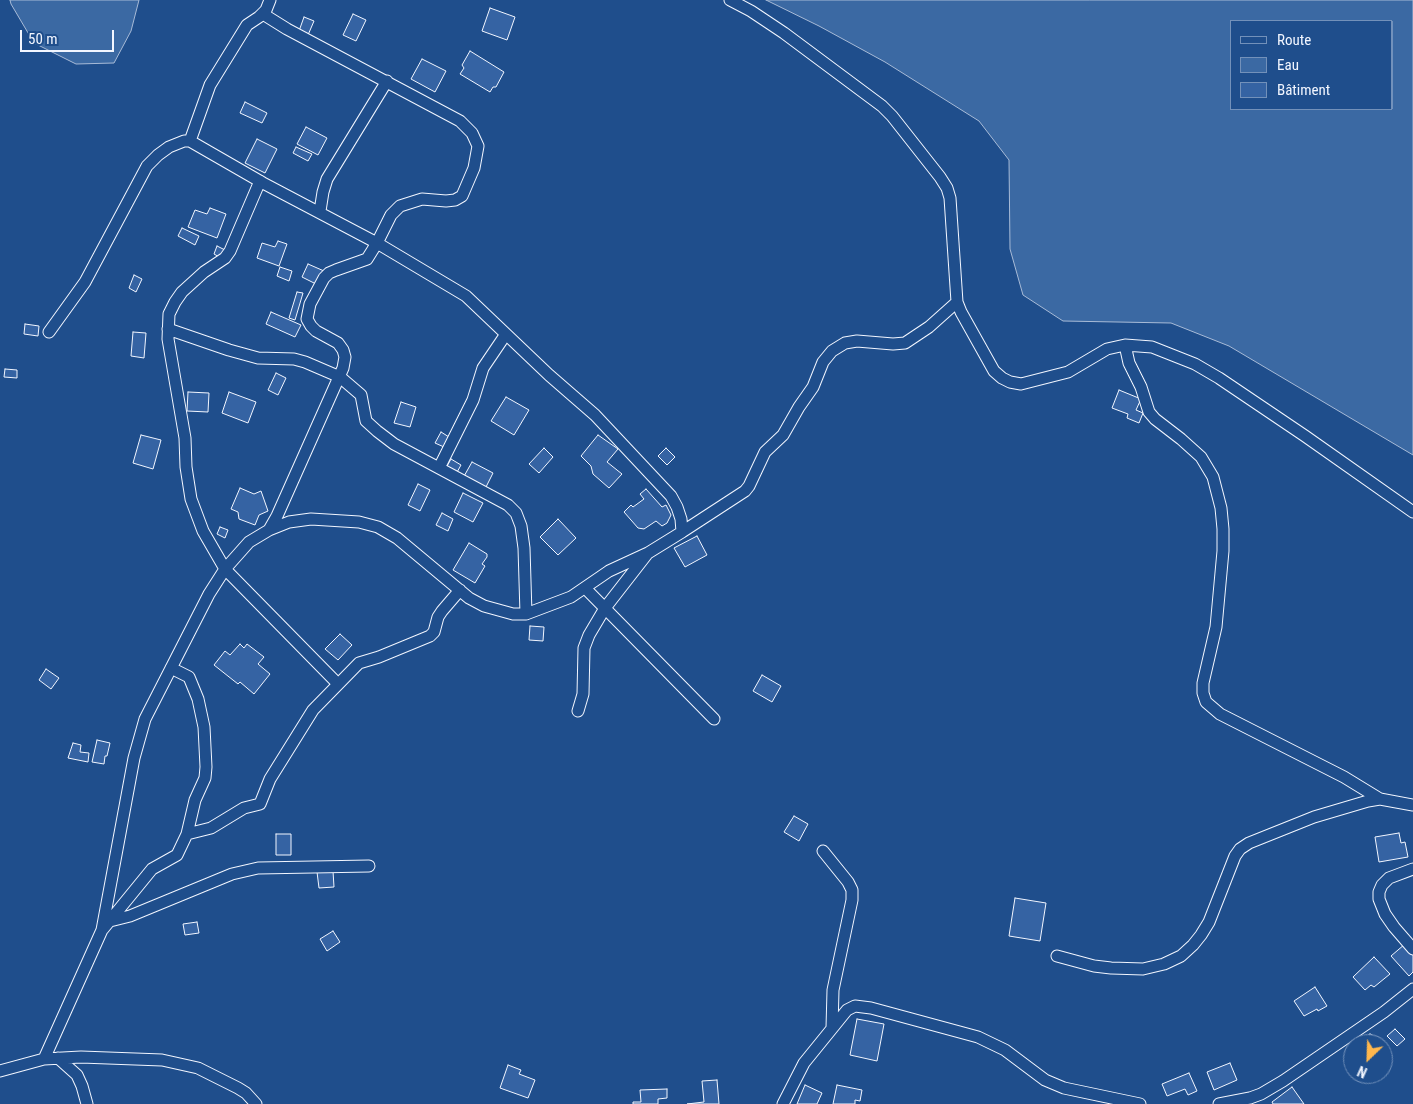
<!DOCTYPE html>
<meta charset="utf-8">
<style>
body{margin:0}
#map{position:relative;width:1413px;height:1104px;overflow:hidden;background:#1f4e8c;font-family:"Roboto Condensed",sans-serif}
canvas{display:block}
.legend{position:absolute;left:1230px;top:20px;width:162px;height:90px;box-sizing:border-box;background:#1f4e8c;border:1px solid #7391ba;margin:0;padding:6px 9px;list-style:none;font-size:15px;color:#f2f6ff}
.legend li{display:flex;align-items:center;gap:10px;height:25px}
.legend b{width:25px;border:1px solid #7391ba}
.north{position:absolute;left:1343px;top:1034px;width:50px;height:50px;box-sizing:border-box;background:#1f4e8c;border:1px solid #7391ba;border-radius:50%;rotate:204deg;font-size:14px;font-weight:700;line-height:20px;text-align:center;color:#f2f6ff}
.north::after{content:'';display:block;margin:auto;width:18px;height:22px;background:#ffb74d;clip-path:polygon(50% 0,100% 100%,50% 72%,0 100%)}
.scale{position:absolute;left:20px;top:30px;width:94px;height:22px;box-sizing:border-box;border:2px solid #f2f6ff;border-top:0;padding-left:6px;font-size:15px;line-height:18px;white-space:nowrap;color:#f2f6ff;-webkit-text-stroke:4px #1f4e8c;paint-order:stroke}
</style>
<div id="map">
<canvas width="1413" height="1104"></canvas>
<ul class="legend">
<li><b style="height:6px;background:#1f4e8c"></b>Route</li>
<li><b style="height:14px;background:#3b69a3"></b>Eau</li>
<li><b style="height:14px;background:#3563a3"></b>Bâtiment</li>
</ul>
<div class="north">N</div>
<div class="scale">50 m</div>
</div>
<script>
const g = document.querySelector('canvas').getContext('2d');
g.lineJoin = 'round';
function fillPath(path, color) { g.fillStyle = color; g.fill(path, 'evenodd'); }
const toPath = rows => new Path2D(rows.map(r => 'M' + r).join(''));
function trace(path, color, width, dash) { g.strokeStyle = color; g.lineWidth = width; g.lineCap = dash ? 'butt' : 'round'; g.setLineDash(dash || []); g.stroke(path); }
const water = toPath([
 [10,0,139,0,131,31,114,63,76,64,34,43,11,4,10,0],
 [766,0,1413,0,1413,455,1229,346,1171,323,1063,321,1023,295,1010,249,1009,160,979,121,885,62,819,26,766,0],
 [1232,21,1392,21,1392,109,1232,109,1232,21]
]);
fillPath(water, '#3b69a3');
trace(water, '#a8bbd7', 1);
const building = toPath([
 [490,8,515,17,507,40,482,31,490,8],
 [353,14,366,20,356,41,343,35,353,14],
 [304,17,314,21,308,35,299,31,304,17],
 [470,51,504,72,496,87,493,87,490,92,460,74,464,68,462,65,470,51],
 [422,59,446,71,435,92,411,79,422,59],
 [245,102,267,113,262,123,240,113,245,102],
 [306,127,327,138,318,155,297,144,306,127],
 [257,139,277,149,265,173,245,163,257,139],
 [296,147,312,154,308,161,293,153,296,147],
 [210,208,226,214,217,238,188,227,195,210,207,214,210,208],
 [182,228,199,236,195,245,178,236,182,228],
 [278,241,287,244,279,266,257,258,262,243,275,247,278,241],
 [217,246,225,250,221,258,214,254,217,246],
 [308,264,324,271,318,285,302,277,308,264],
 [280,267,292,271,289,281,277,276,280,267],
 [134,275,142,279,136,292,129,288,134,275],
 [297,292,303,293,295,320,289,318,297,292],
 [271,312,301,325,295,337,266,324,271,312],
 [25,324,39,326,38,336,24,334,25,324],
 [133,332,146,333,144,358,131,356,133,332],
 [5,369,17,370,17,378,4,377,5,369],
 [276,373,286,378,278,395,268,390,276,373],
 [1119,390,1141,399,1136,410,1143,413,1139,423,1127,418,1128,414,1112,408,1119,390],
 [188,392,209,393,208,412,187,411,188,392],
 [229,392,256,402,248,423,222,413,229,392],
 [506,397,529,410,514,435,491,421,506,397],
 [401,402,416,407,410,427,394,423,401,402],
 [441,432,449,437,444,447,435,443,441,432],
 [141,435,161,440,153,469,133,463,141,435],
 [598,435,618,449,607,462,622,474,609,488,593,474,591,466,581,456,598,435],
 [544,448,553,457,539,473,529,464,544,448],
 [666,448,675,457,667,465,658,456,666,448],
 [451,459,461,465,456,474,446,468,451,459],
 [472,462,493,473,485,489,463,478,472,462],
 [418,484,430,490,420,511,408,505,418,484],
 [240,488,254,494,261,491,268,511,259,515,255,525,239,519,238,512,231,509,240,488],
 [646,489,662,507,666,505,671,515,667,523,662,526,656,521,644,529,638,528,624,512,631,505,633,507,644,499,640,494,646,489],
 [463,493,483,503,473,522,454,512,463,493],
 [442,513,453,519,448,531,436,525,442,513],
 [558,519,576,538,558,555,540,537,558,519],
 [220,527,228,530,225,538,217,534,220,527],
 [697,536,707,555,685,567,674,548,697,536],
 [469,543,487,554,487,557,482,564,485,566,475,583,453,570,469,543],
 [530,626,544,627,543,641,529,640,530,626],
 [340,634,352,645,338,660,325,649,340,634],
 [240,644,244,648,247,644,264,657,258,664,270,674,254,694,240,682,238,684,214,665,225,651,230,655,240,644],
 [46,669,59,678,51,689,39,680,46,669],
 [762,675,781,686,772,702,753,691,762,675],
 [97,740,110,743,107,756,105,756,104,764,92,762,97,740],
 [73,743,81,745,80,752,89,753,88,762,68,758,73,743],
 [794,816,808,824,799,841,784,832,794,816],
 [1399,833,1401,843,1405,842,1408,857,1379,862,1375,837,1399,833],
 [276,834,291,834,291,855,276,855,276,834],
 [333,871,334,887,319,888,317,872,333,871],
 [1015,898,1046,903,1040,941,1009,936,1015,898],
 [197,922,199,933,185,935,183,924,197,922],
 [333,931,340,942,327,951,320,939,333,931],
 [1405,944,1413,953,1413,972,1409,976,1391,956,1405,944],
 [1374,957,1390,974,1374,987,1371,985,1365,990,1353,977,1374,957],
 [1315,987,1327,1006,1318,1011,1317,1009,1304,1016,1294,1001,1315,987],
 [857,1019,884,1024,877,1061,850,1055,857,1019],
 [1395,1029,1405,1039,1397,1046,1387,1036,1395,1029],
 [1370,1034,1384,1041,1392,1056,1383,1062,1383,1044,1362,1044,1360,1040,1370,1034],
 [1230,1063,1237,1080,1214,1090,1207,1072,1230,1063],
 [508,1065,521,1070,519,1074,535,1080,528,1098,500,1088,508,1065],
 [1189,1073,1197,1091,1188,1095,1185,1089,1167,1096,1162,1084,1189,1073],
 [717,1080,719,1104,687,1104,704,1102,702,1081,717,1080],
 [805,1085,822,1093,817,1104,797,1104,805,1085],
 [837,1085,862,1090,860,1101,855,1100,855,1104,833,1104,837,1085],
 [1292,1087,1304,1104,1273,1104,1272,1102,1292,1087],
 [667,1089,667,1098,658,1099,658,1104,633,1104,633,1102,641,1102,640,1090,667,1089]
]);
fillPath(building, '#3563a3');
trace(building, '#f2f6ff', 1);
const street = toPath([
 [730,0,751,11,784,33,882,106,892,116,940,177,947,188,950,198,957,302,961,312,994,371,1002,378,1010,382,1021,384,1068,372,1107,349,1125,345,1152,347,1195,364,1219,378,1305,436,1413,512],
 [263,14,287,29,460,121,472,133,478,146,474,168,462,196,455,200,446,201,422,199,400,206,391,215,377,243,367,259,336,270,329,273,324,278,310,304,307,319,311,326,316,331,338,343,343,350,345,357,343,368,277,516,269,530],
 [190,141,210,85,247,25,259,17,266,10,270,0],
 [260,181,230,251,225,258,204,272,182,292,175,302,169,314,168,339,185,438,186,467,191,499,203,531,225,569,338,684],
 [320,211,323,192,327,179,387,81],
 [168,329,229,350,258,358,294,359,305,362,340,377,361,395,366,421,377,431,394,444,508,505,516,513,521,526,524,548,526,614],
 [1125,345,1129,363,1141,387,1149,412,1155,419,1181,439,1201,457,1213,477,1221,508,1223,529,1223,551,1216,627,1203,683,1203,693,1206,702,1220,714,1344,777,1380,799],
 [439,468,473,400,483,368,506,334],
 [682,532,745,491,749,486,765,452,783,435,799,407,813,387,823,362,832,351,845,343,857,341,893,344,905,343,929,327,957,302],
 [585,588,714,719],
 [578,711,583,694,584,648,589,635,605,608,647,554],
 [187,834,211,828,244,808,260,804,270,779,313,710,359,663,379,657,430,636,434,632,438,617,442,611,460,590],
 [823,851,848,882,852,890,852,900,833,990,832,1028],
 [1413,869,1389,878,1382,885,1379,892,1379,899,1385,914,1394,927,1413,949],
 [110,921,130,916,232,874,258,868,369,866],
 [103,929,152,869,177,855,187,834,195,800,205,778,206,767,204,727,198,699,189,677,171,668],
 [1057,956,1094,966,1111,968,1143,969,1164,964,1181,956,1193,945,1201,935,1209,922,1235,856,1240,849,1249,843,1314,817,1368,801,1380,799,1413,805],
 [58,1058,77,1075,82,1086,87,1104],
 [44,1059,102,930,134,758,145,719,209,594,225,569,249,542,269,530,289,522,311,519,359,522,378,527,397,538,469,598,484,606,513,614,526,614,571,597,609,571,648,553,682,532,681,519,677,507,671,496,595,415,549,375,466,296,377,243,263,183,190,141,184,141,169,147,158,155,147,166,85,282,49,332],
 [0,1071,44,1059,81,1057,162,1060,198,1068,238,1088,246,1093,256,1104],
 [783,1104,804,1063,847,1010,855,1006,871,1008,978,1037,1005,1050,1045,1080,1064,1088,1140,1104],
 [1219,1104,1250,1098,1261,1094,1283,1081,1384,1012,1413,989]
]);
trace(street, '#f2f6ff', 13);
trace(street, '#1f4e8c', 11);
</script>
